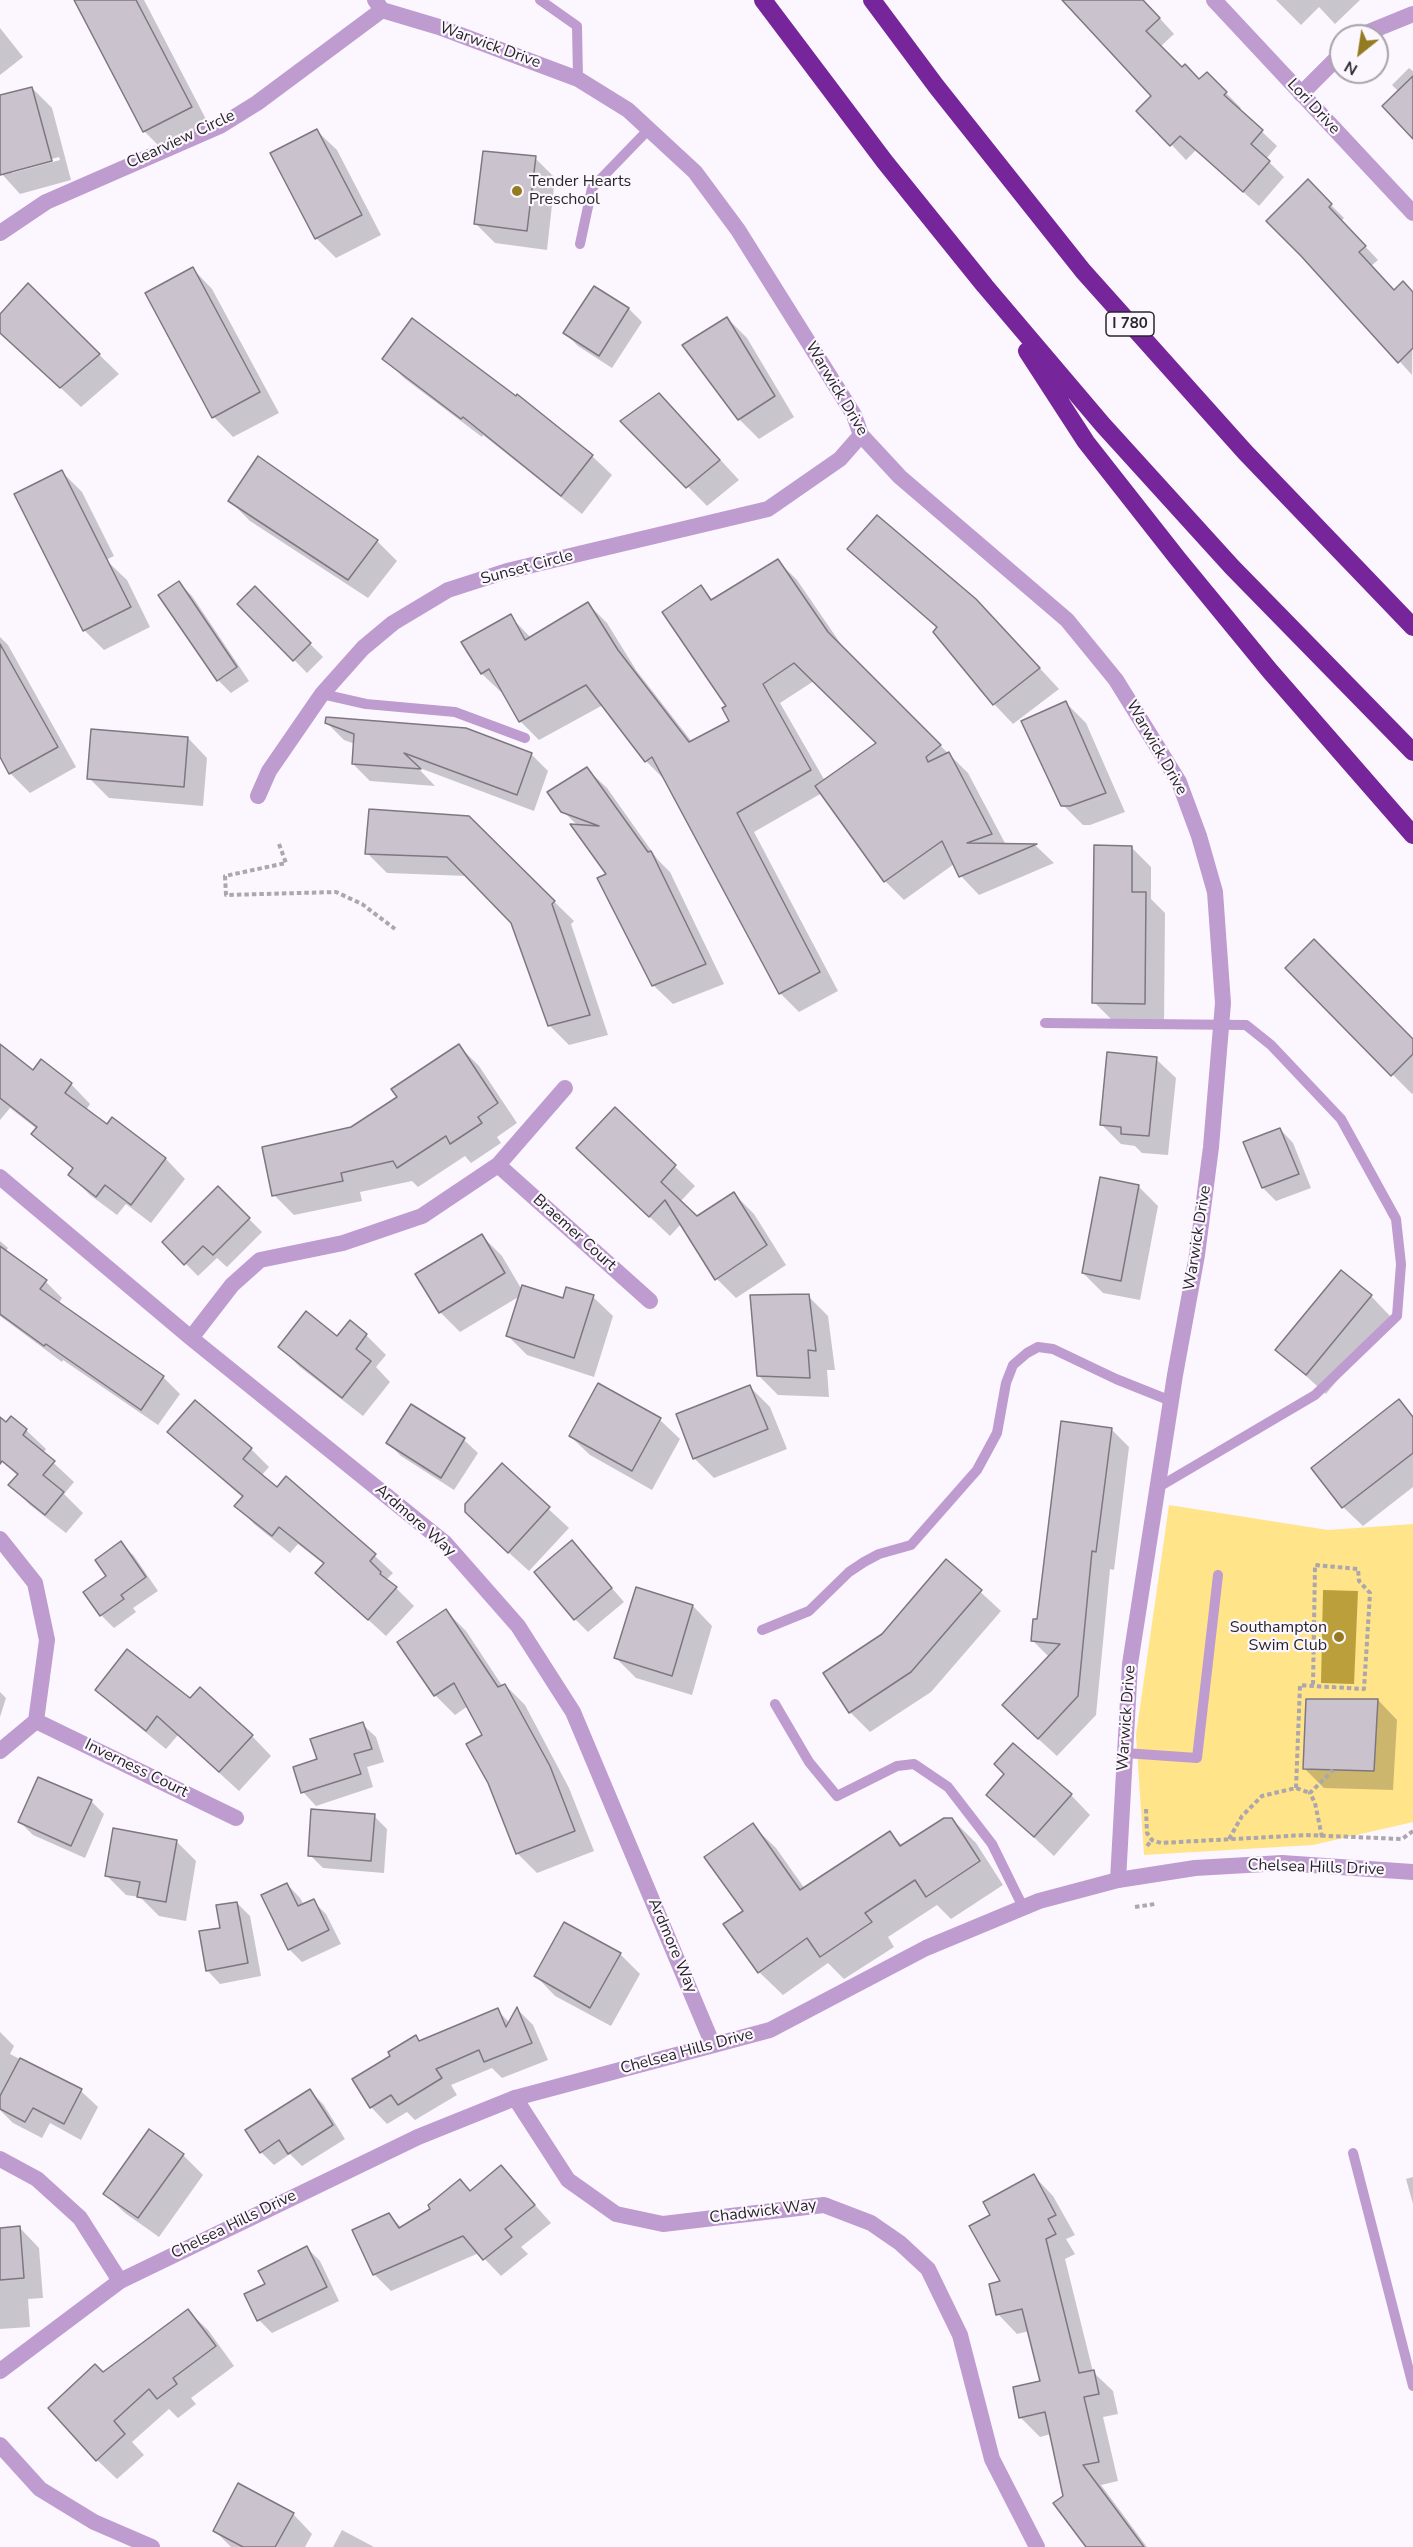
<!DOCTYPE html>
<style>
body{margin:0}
#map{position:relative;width:1413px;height:2547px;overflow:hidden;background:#fcf7ff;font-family:"Nunito Sans",sans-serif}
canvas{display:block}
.north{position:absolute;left:1329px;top:24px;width:60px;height:60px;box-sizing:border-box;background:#fcf7ff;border:2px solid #a8a3aa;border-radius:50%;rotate:210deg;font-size:16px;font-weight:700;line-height:24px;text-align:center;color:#29262a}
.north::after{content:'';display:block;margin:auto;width:21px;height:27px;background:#937b22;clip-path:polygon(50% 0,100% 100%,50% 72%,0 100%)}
</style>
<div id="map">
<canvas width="1413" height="2547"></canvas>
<div class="north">N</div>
</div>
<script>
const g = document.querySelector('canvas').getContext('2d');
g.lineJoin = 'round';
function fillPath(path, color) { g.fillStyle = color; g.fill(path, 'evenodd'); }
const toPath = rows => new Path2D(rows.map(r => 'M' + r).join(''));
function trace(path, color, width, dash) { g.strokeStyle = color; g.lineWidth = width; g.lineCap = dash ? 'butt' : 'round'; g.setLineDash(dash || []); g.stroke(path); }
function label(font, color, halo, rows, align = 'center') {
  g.font = font + ' "Nunito Sans",sans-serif'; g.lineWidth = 4.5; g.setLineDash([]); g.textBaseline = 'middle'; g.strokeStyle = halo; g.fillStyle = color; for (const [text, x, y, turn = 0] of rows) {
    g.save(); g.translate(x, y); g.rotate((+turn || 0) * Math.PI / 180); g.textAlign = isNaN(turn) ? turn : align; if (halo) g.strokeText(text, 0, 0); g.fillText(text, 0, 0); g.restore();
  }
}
fillPath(toPath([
 [1169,1505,1328,1530,1413,1524,1413,1822,1313,1845,1144,1855,1136,1735]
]), '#ffe489');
fillPath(toPath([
 [1323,1590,1358,1591,1354,1684,1321,1683]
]), '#bb9f3a');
fillPath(toPath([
 [83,0,144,0,210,127,164,151,144,131],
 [1063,0,1143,0,1174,34,1160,47,1182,69,1199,81,1207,74,1241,108,1239,110,1277,146,1266,159,1284,177,1259,206,1196,150,1186,160,1171,144,1153,97],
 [1276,0,1360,0,1335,24,1319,7,1301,25],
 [0,28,23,57,0,75],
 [1409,68,1413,71,1413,136,1399,92,1392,85],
 [32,88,52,108,71,180,20,194,0,172,0,97],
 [59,157,60,160,12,173,12,170],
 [317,131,337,150,381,235,336,258,316,238,272,154],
 [535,158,555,178,547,250,495,243,475,223],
 [1308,182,1344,218,1341,221,1378,260,1371,266,1394,291,1413,293,1412,375,1304,256],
 [193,269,212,289,279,413,233,437,214,417,147,293],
 [28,285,119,374,81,407,0,331,0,316],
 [594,288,629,309,642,322,612,368,578,346,565,333],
 [727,318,747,338,794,417,759,439,739,419,684,345],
 [384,358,592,456,612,475,582,514,483,435,482,437,404,378],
 [679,415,739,480,707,506,623,421],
 [62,472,82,492,114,556,106,560,127,580,150,627,104,650,84,630,61,585],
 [230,501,377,541,397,561,368,598,250,521],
 [849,548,996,621,1059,689,1013,724,994,704,938,629],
 [778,561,797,580,847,653,968,773,1006,845,1036,846,1054,863,979,895,961,876,954,864,904,900,885,881,822,793,754,832,838,991,799,1012,780,993,664,779,646,761,603,705,539,740,520,721,503,691,501,692,482,674,464,643,510,616,531,638,588,604,607,623,636,670,692,742,731,721,700,587,714,601],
 [814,681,878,744,825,781,780,703],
 [179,583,192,596,249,681,231,693,218,680],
 [255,588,323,657,307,673,239,604],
 [0,637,8,645,76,767,30,793,10,773,0,754],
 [1066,703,1086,723,1125,812,1090,825,1083,825,1063,805],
 [327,723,531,754,548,771,534,811,417,767,435,786,370,781,353,764,355,744,344,740],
 [188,738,207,758,203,806,109,798,89,778],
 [587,769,607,788,658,860,670,872,724,984,673,1004,653,985,608,874,578,826,563,811],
 [468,818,574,921,571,924,608,1035,569,1045,549,1025,512,922,468,876,387,873,367,853],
 [1131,847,1151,867,1151,899,1165,913,1164,1023,1114,1022,1094,1002],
 [1287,968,1413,1041,1413,1093,1412,1094],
 [0,1045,33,1072,71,1084,90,1104,86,1110,107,1126,113,1119,166,1159,185,1179,151,1223,126,1204,117,1215,90,1195,70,1175,74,1170,33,1134,37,1129,10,1108,0,1120],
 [459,1046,479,1066,517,1123,497,1137,501,1143,471,1163,465,1156,418,1187,412,1181,360,1192,362,1201,294,1215,274,1195,351,1129,399,1098],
 [1156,1059,1176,1078,1168,1155,1142,1153,1135,1146,1121,1144,1101,1124],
 [615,1109,695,1186,680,1202,697,1218,734,1194,754,1214,786,1265,736,1298,717,1279,681,1224,670,1236,598,1168],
 [1280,1129,1293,1143,1311,1188,1276,1201,1263,1188,1245,1143],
 [1138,1186,1158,1206,1140,1300,1103,1293,1083,1273],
 [218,1188,262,1232,227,1267,217,1258,198,1276,164,1242],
 [482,1236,502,1256,522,1290,564,1300,593,1297,613,1316,594,1377,527,1355,507,1335,520,1296,460,1332,440,1312],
 [0,1241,8,1248,5,1252,46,1282,62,1298,58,1304,163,1377,180,1394,158,1425,63,1360,62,1362,0,1316],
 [808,1296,828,1316,835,1370,827,1370,829,1397,778,1395,758,1375],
 [1371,1296,1390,1316,1326,1394,1277,1350],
 [366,1335,386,1355,376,1367,390,1382,363,1416,300,1367,280,1347],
 [598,1385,660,1420,680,1439,652,1490,590,1455,570,1436],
 [750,1387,770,1407,787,1449,714,1478,694,1458],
 [1399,1401,1413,1416,1413,1487,1363,1526,1343,1507],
 [412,1406,464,1440,478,1453,454,1490,401,1456,388,1443],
 [1111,1429,1129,1447,1114,1570,1110,1569,1096,1715,1057,1756,1022,1724,1049,1657,1033,1641],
 [26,1430,46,1449,43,1453,74,1482,64,1494,83,1513,66,1533,30,1505,10,1485,18,1476,0,1460,0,1432],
 [169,1432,251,1449,269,1467,261,1476,278,1489,286,1478,329,1513,393,1573,387,1579,414,1606,386,1636,317,1573,325,1565,298,1544,290,1553,254,1524,237,1506,243,1498],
 [502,1466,569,1528,529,1571,486,1532],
 [572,1542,624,1602,588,1632,575,1619],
 [121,1543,134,1556,158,1591,133,1608,136,1612,114,1628,101,1615,108,1577],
 [947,1561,1001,1611,931,1692,870,1732,850,1712,883,1635],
 [693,1606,712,1626,692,1695,636,1678,616,1658],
 [446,1611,466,1631,503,1687,505,1685,525,1705,569,1788,594,1851,537,1873,517,1853,485,1736,468,1706,455,1715,435,1695],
 [97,1690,190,1700,252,1736,271,1756,239,1791,178,1735,166,1749,117,1709],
 [0,1692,6,1698,0,1717],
 [1378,1700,1397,1720,1393,1790,1324,1788,1304,1768],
 [362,1724,376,1737,384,1762,367,1767,373,1787,316,1806,303,1792,295,1768,318,1760],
 [988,1795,1071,1795,1090,1815,1054,1856],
 [91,1801,104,1814,85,1858,33,1835,20,1822],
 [374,1816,387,1829,384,1873,323,1868,310,1855],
 [952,1819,976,1843,1003,1885,951,1919,937,1905,888,1937,894,1947,844,1979,828,1963,783,1995,759,1972,745,1911,752,1825,776,1848,805,1889,890,1833,903,1846],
 [177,1842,196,1861,186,1921,159,1916,140,1897,126,1895,106,1875],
 [287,1884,300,1898,304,1905,313,1901,326,1914,341,1944,302,1962,289,1949],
 [237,1903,250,1916,261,1976,220,1984,207,1970,222,1929],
 [620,1954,640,1974,611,2026,555,1996,536,1976],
 [517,2009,533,2025,548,2060,502,2078,492,2068,451,2085,457,2095,415,2120,407,2112,387,2124,371,2107,393,2057,416,2037,421,2042,497,2010,510,2023],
 [0,2032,14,2046,10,2054,81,2091,98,2107,81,2140,50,2123,42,2138,13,2123,0,2110],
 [310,2091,323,2104,345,2139,302,2166,290,2154,274,2165,261,2152],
 [183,2155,203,2175,159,2237,125,2213,105,2194],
 [501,2167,551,2223,521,2247,528,2254,501,2276,479,2253,391,2291,374,2274,389,2215,402,2228,432,2209,460,2181,471,2192],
 [1034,2176,1053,2196,1075,2235,1066,2239,1075,2254,1065,2259,1093,2372,1113,2391,1118,2414,1103,2417,1118,2481,1101,2485,1147,2547,1088,2547,1065,2497,1051,2434,1040,2437,1020,2417,1041,2383,1029,2331,1017,2334,998,2314,1002,2282,992,2215],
 [1413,2177,1413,2204,1406,2179],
 [20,2228,39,2248,43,2298,28,2299,30,2327,0,2329,0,2229],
 [307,2248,320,2261,339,2301,272,2333,259,2320,246,2295,267,2285],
 [188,2311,208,2330,234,2366,191,2398,196,2404,178,2418,169,2409,132,2442,144,2455,117,2479,97,2460,103,2373],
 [293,2514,312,2534,305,2547,231,2547,215,2531],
 [342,2530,374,2547,333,2547]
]), '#0003');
const building = toPath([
 [74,0,136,0,192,107,143,132,74,0],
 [1062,0,1143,0,1160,18,1146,31,1182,67,1185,64,1199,79,1207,72,1227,92,1224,95,1263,130,1251,144,1270,161,1243,192,1180,136,1170,146,1136,111,1151,96,1062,0],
 [1413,76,1413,139,1382,106,1413,76],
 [32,87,52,161,0,175,0,95,32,87],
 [317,129,362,215,315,239,270,153,317,129],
 [483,151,536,156,527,231,474,224,483,151],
 [1308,179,1332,204,1329,207,1366,246,1359,252,1394,290,1403,281,1413,292,1413,348,1398,363,1301,256,1266,221,1308,179],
 [193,267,260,392,212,418,145,293,193,267],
 [28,283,100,354,60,388,0,333,0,314,28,283],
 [594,286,629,308,599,356,563,333,594,286],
 [727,317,775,396,738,420,682,345,727,317],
 [412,318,516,396,517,394,593,455,561,496,463,417,461,419,382,359,412,318],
 [659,393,720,460,686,488,620,421,659,393],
 [258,456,378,540,348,580,228,501,258,456],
 [62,470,131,607,83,631,14,494,62,470],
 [877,515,976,599,1040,668,993,705,933,632,937,627,847,549,877,515],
 [778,559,828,632,941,745,926,757,928,762,949,752,992,834,967,843,1037,844,959,877,942,841,884,882,815,786,876,743,794,663,763,684,811,770,737,813,820,972,779,994,652,757,645,762,586,685,519,722,489,669,481,674,461,642,511,614,525,640,588,602,618,650,689,742,729,721,722,708,726,706,662,612,701,585,711,600,778,559],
 [179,581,237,667,217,681,158,595,179,581],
 [255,586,311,643,293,661,237,604,255,586],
 [0,644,58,747,9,774,0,757,0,644],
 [1066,701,1106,793,1070,806,1061,806,1021,721,1066,701],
 [326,717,466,728,532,753,517,795,404,753,421,769,352,764,354,734,325,723,326,717],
 [91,729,188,737,184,787,87,779,91,729],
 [587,767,648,852,651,851,706,964,652,986,597,878,606,874,570,824,599,826,561,812,547,792,587,767],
 [369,809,469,816,555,901,552,904,590,1015,548,1026,511,923,447,857,365,854,369,809],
 [1094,845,1132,846,1132,892,1146,892,1145,1004,1092,1003,1094,845],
 [1314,939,1413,1039,1413,1054,1391,1076,1285,968,1314,939],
 [0,1044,33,1070,41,1059,72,1083,65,1093,107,1124,112,1117,166,1158,131,1205,105,1185,96,1197,68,1175,73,1168,31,1134,37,1127,0,1098,0,1044],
 [459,1044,498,1103,478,1117,482,1123,450,1144,446,1136,397,1168,393,1161,341,1173,343,1181,272,1196,262,1147,351,1127,397,1097,391,1089,459,1044],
 [1107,1052,1157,1057,1149,1136,1121,1134,1121,1127,1100,1125,1107,1052],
 [615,1107,676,1165,661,1182,697,1216,734,1192,767,1245,715,1280,665,1200,649,1217,576,1148,615,1107],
 [1280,1128,1299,1174,1262,1188,1243,1142,1280,1128],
 [1100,1177,1139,1185,1121,1281,1082,1273,1100,1177],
 [218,1186,250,1218,213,1255,203,1246,184,1265,162,1242,218,1186],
 [482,1234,505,1273,439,1313,415,1274,482,1234],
 [0,1246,47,1280,40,1289,164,1376,141,1410,46,1344,44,1346,0,1314,0,1246],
 [1341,1270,1372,1295,1306,1375,1275,1350,1341,1270],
 [522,1285,563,1298,566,1287,594,1295,574,1358,506,1336,522,1285],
 [809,1294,816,1351,808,1350,810,1378,757,1376,750,1295,809,1294],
 [306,1311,337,1336,350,1320,367,1334,356,1349,371,1361,342,1398,278,1347,306,1311],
 [598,1383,661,1418,632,1471,569,1436,598,1383],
 [750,1385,768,1429,693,1459,676,1414,750,1385],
 [1399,1399,1413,1417,1413,1453,1342,1508,1311,1468,1399,1399],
 [195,1400,252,1448,243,1459,277,1487,286,1476,376,1554,370,1561,381,1572,380,1574,397,1587,368,1620,315,1573,324,1563,279,1527,272,1536,234,1506,243,1496,167,1432,195,1400],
 [411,1404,465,1438,441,1478,386,1443,411,1404],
 [11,1416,27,1429,23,1435,55,1461,43,1475,64,1492,45,1515,8,1485,18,1474,2,1461,0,1464,0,1417,6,1422,11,1416],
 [1061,1421,1112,1428,1096,1552,1092,1551,1078,1696,1038,1739,1002,1705,1060,1644,1031,1641,1033,1619,1037,1619,1061,1421],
 [502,1463,550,1507,508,1553,465,1512,465,1504,502,1463],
 [572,1540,612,1588,574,1620,534,1572,572,1540],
 [121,1541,146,1577,121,1595,124,1599,100,1616,83,1592,106,1576,95,1560,121,1541],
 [946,1559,982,1590,911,1672,849,1713,823,1673,882,1634,946,1559],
 [636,1587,693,1605,672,1676,614,1658,636,1587],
 [446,1609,498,1687,505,1684,550,1766,575,1831,516,1854,488,1783,466,1744,482,1735,454,1683,434,1696,397,1642,446,1609],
 [127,1649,190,1698,200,1687,253,1735,219,1772,157,1716,146,1731,95,1690,127,1649],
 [1306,1699,1378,1699,1374,1771,1303,1769,1306,1699],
 [363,1722,372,1749,354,1754,361,1774,301,1793,293,1767,317,1759,310,1739,363,1722],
 [1013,1743,1072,1794,1034,1837,986,1795,1004,1774,994,1764,1013,1743],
 [38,1777,92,1800,71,1846,18,1822,38,1777],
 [311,1809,375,1814,371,1861,308,1856,311,1809],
 [944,1818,952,1818,980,1861,926,1897,915,1880,865,1913,872,1922,820,1957,807,1938,758,1973,723,1924,743,1911,704,1857,753,1823,800,1890,890,1831,900,1846,944,1818],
 [113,1828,177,1840,166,1902,137,1897,140,1882,105,1876,113,1828],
 [287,1883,298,1906,314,1899,329,1930,288,1950,261,1895,287,1883],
 [237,1902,248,1963,206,1971,199,1931,220,1928,216,1905,237,1902],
 [564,1922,621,1953,590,2008,534,1976,564,1922],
 [517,2007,532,2043,484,2062,479,2050,436,2069,442,2078,398,2105,391,2095,370,2108,352,2079,390,2056,388,2052,416,2035,419,2041,498,2008,506,2027,517,2007],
 [20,2058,82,2089,64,2124,33,2108,25,2122,0,2109,0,2096,20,2058],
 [310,2089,333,2125,288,2154,279,2140,260,2153,245,2130,310,2089],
 [149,2129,184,2154,138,2218,103,2194,149,2129],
 [501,2165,535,2205,505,2229,512,2237,483,2260,463,2236,373,2275,352,2230,389,2213,399,2228,430,2209,428,2205,460,2179,470,2191,501,2165],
 [1034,2174,1056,2215,1048,2219,1056,2234,1046,2239,1079,2373,1094,2370,1099,2394,1084,2397,1099,2462,1083,2465,1144,2547,1086,2547,1053,2503,1063,2496,1045,2412,1019,2418,1013,2387,1040,2381,1022,2309,996,2315,989,2284,1000,2281,969,2226,990,2215,983,2202,1034,2174],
 [20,2226,24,2278,0,2280,0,2228,20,2226],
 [307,2246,327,2287,257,2321,244,2294,265,2284,258,2271,307,2246],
 [188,2309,216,2346,173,2378,177,2384,157,2399,149,2389,114,2421,125,2434,96,2461,48,2408,95,2364,103,2372,188,2309],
 [238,2483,294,2513,275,2547,243,2547,213,2531,238,2483]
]);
fillPath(building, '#cac3ce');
trace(building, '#7e7782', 1.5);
trace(toPath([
 [279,844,286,863,225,876,226,895,336,892,362,904,395,929],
 [1296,1788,1300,1685,1313,1686,1364,1689,1370,1593,1359,1581,1358,1569,1315,1565,1313,1686],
 [1146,1809,1147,1833,1152,1840,1161,1843,1306,1835,1402,1839,1413,1831],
 [1322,1837,1315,1803,1310,1793,1333,1770],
 [1229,1839,1242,1816,1262,1796,1296,1788,1310,1793],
 [1147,1846,1152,1840],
 [1135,1907,1155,1904]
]), '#aba7ad', 4, [4.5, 3]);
trace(toPath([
 [540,0,577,26,578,79],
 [580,244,592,188,649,129],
 [322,694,366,704,455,712,525,738],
 [1045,1023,1246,1025,1271,1045,1341,1119,1396,1219,1401,1264,1397,1316,1315,1395,1157,1488],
 [762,1630,809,1611,849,1572,864,1562,879,1554,911,1545,977,1470,997,1433,1006,1383,1013,1365,1027,1353,1038,1347,1053,1349,1116,1379,1171,1401],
 [775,1704,809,1762,837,1796,897,1766,914,1764,948,1787,992,1844,1023,1907],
 [1125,1753,1197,1758,1218,1575],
 [1353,2153,1413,2386]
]), '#be9cd0', 10);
trace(toPath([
 [375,0,382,10,439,27,578,79,628,110,695,172,738,230,854,415,861,435,900,477,1067,620,1116,680,1179,782,1199,836,1215,892,1223,1003,1211,1147,1197,1255,1175,1375,1130,1664,1118,1880],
 [1359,36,1413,14],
 [1301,94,1341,54],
 [0,233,46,202,220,126,257,103,382,10],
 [258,796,269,771,322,694,363,648,393,623,448,590,507,571,768,509,840,459,861,435],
 [498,1165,650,1301],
 [0,1177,191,1338,445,1543,518,1626,573,1712,713,2045],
 [191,1338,232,1285,260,1260,343,1243,422,1216,498,1165,565,1088],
 [0,1539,35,1583,47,1640,36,1721,0,1751],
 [36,1721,236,1818],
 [515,2098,568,2180,616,2214,663,2224,824,2205,871,2223,900,2243,928,2269,960,2335,992,2459,1037,2547],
 [0,2159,37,2179,80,2218,120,2281],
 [0,2445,40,2489,94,2522,152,2547]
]), '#be9cd0', 16);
trace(toPath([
 [1214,0,1413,213],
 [0,2371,120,2281,418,2137,515,2098,770,2030,926,1948,1039,1901,1118,1880,1195,1868,1282,1863,1413,1872]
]), '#be9cd0', 16);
trace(toPath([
 [763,0,885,162,985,286,1103,425,1232,567,1413,752],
 [872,0,936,86,1083,271,1245,452,1413,627],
 [1027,351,1086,442,1178,559,1270,671,1413,835]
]), '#76269a', 18);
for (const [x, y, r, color] of [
 [517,191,6,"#937b22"],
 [1339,1637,6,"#937b22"]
]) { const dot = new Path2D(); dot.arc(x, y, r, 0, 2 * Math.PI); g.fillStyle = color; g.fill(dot); trace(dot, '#fcf7ff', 2); }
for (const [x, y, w] of [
 [1130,324,48]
]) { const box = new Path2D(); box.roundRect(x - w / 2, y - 12, w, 24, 4.5); g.fillStyle = '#fcf7ff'; g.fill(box); trace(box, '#29262a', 1.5); }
label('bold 15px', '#29262a', null, [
 ["I 780",1130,324]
]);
label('16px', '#29262a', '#fcf7ff', [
 ["Warwick Drive",490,46,20],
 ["Lori Drive",1313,107,47],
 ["Clearview Circle",181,140,-25],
 ["Warwick Drive",836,389,59],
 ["Sunset Circle",527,568,-15],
 ["Warwick Drive",1156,748,60],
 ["Braemer Court",574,1233,42],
 ["Warwick Drive",1198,1238,-81],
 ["Ardmore Way",415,1521,41],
 ["Warwick Drive",1127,1718,-86],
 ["Inverness Court",136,1769,26],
 ["Chelsea Hills Drive",1316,1868,2],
 ["Ardmore Way",672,1946,67],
 ["Chelsea Hills Drive",687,2052,-15],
 ["Chadwick Way",763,2212,-7],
 ["Chelsea Hills Drive",234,2225,-26]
]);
label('16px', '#29262a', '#fcf7ff', [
 ["Tender Hearts",529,182],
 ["Preschool",529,200],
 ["Southampton",1327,1628,"right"],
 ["Swim Club",1327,1646,"right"]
], 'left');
</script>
